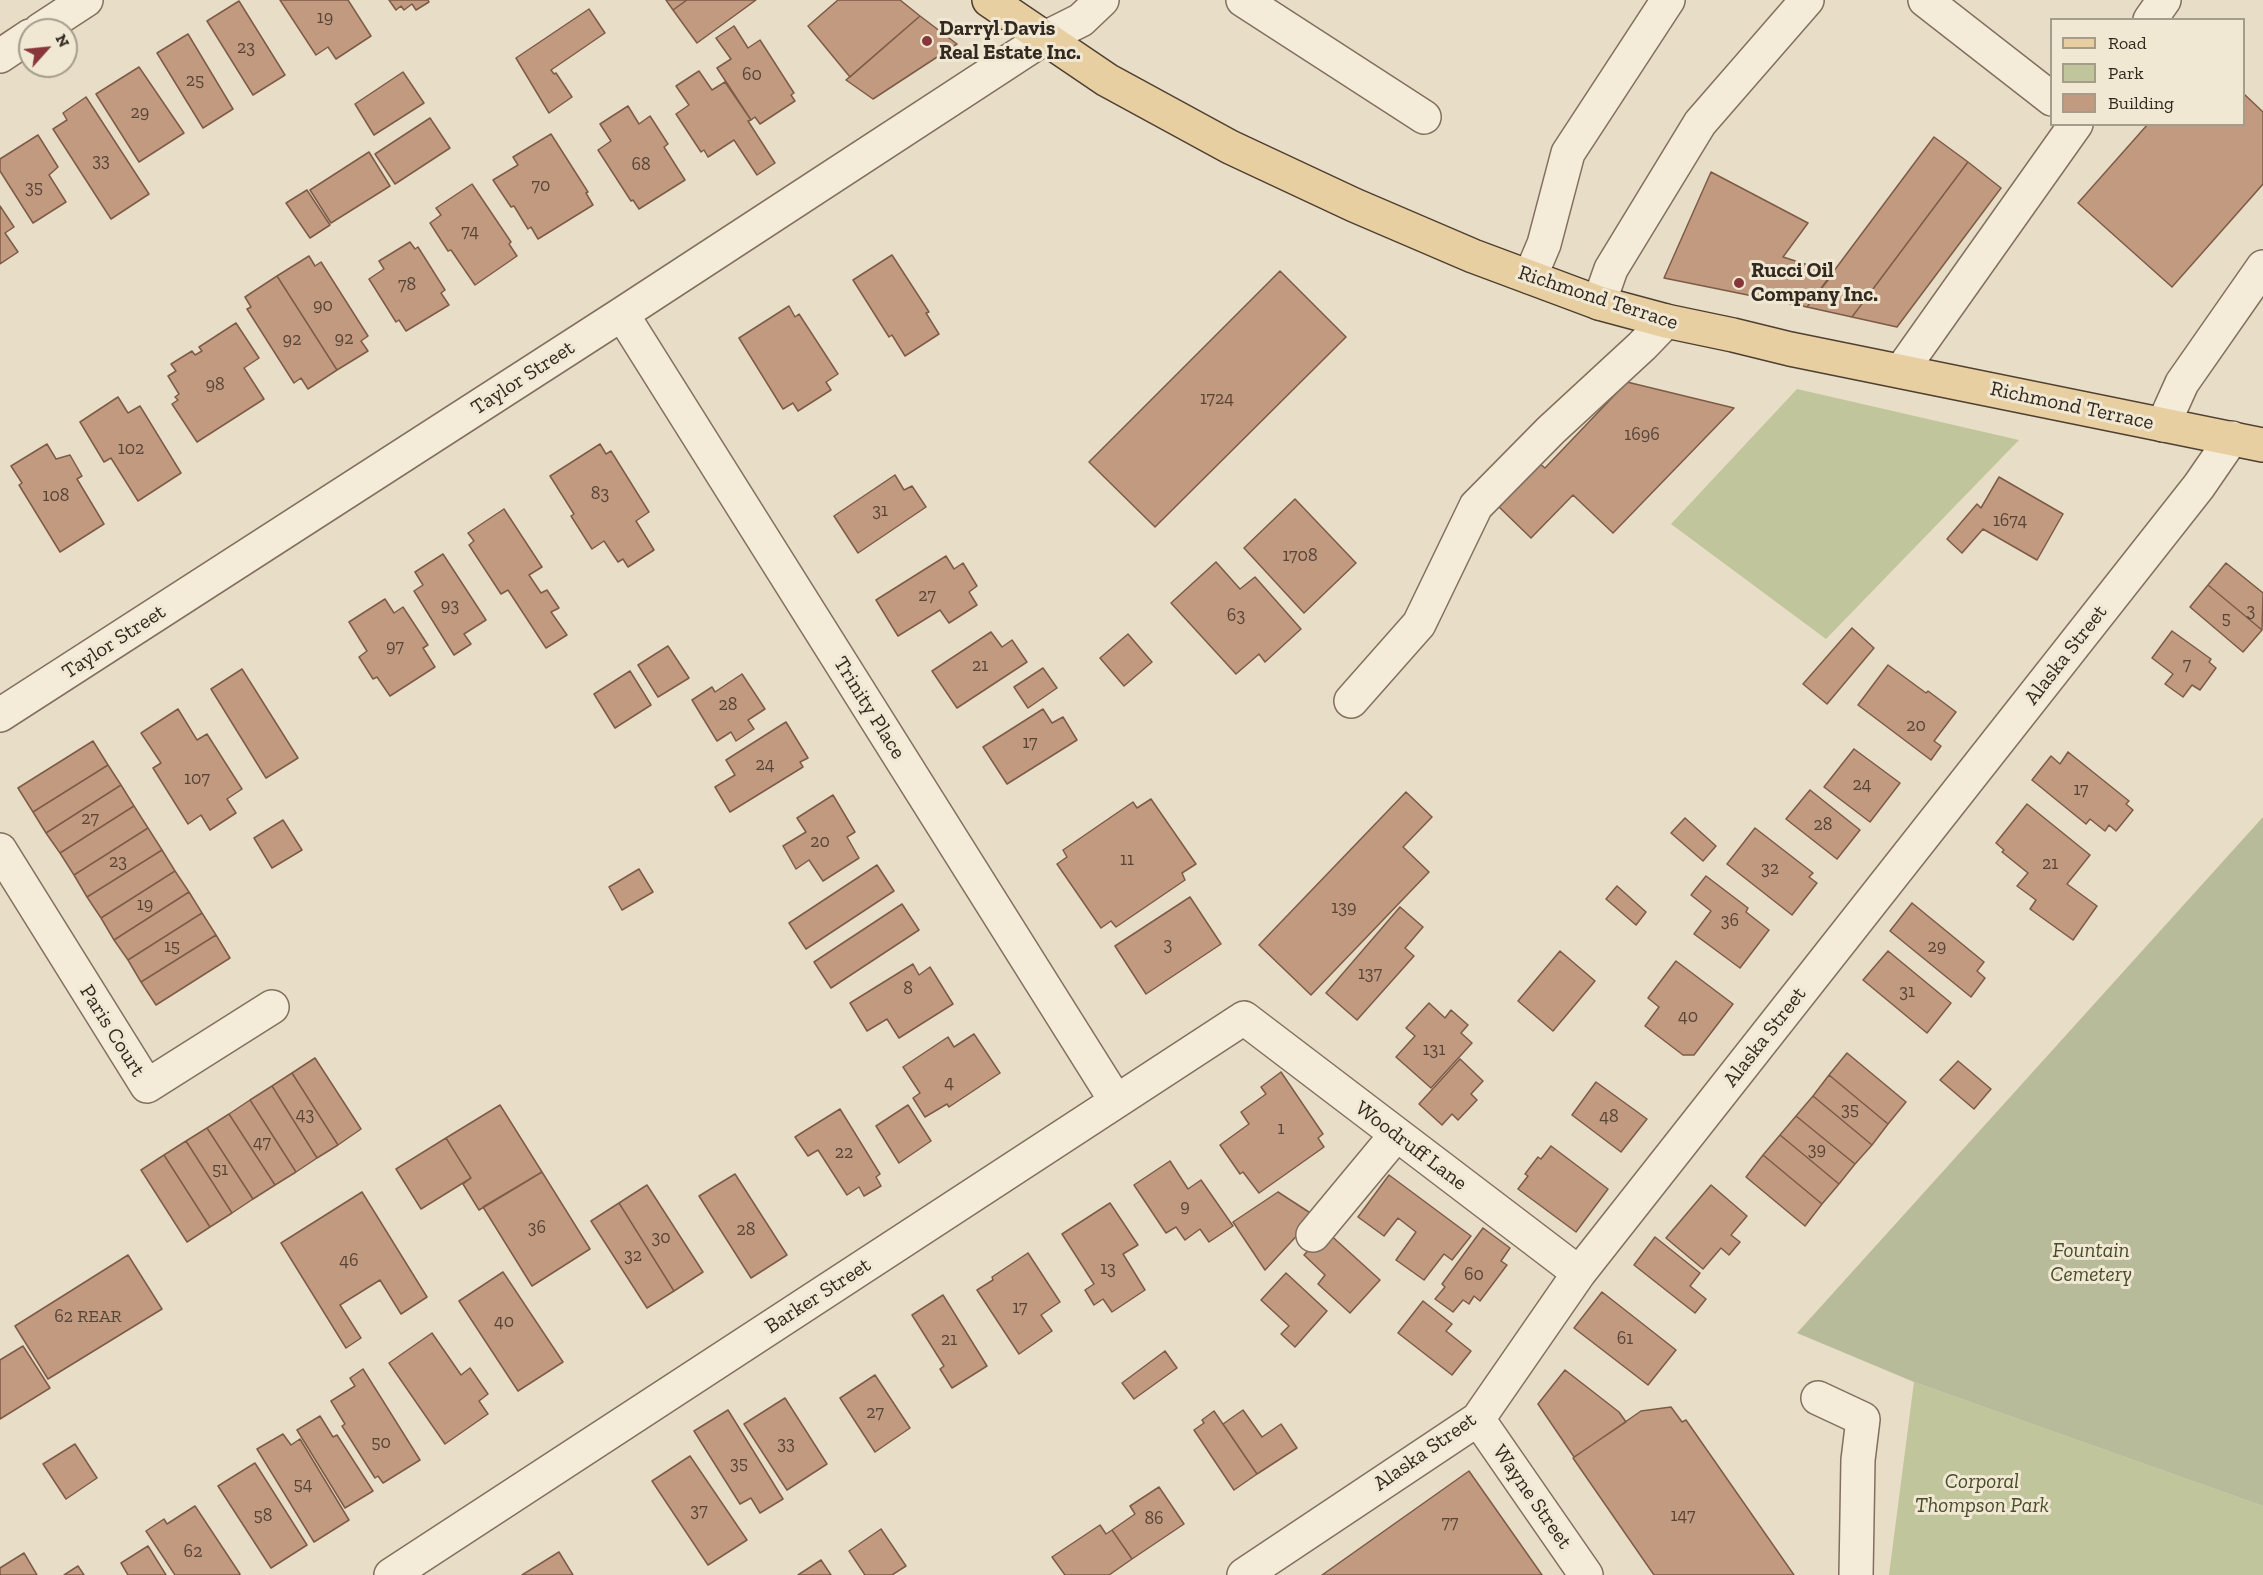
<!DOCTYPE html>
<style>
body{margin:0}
#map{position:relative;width:2263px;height:1575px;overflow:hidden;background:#e8ddc6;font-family:"Zilla Slab",serif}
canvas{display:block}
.legend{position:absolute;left:2050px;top:18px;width:195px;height:108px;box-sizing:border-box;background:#f1e8d4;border:2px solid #a59c8c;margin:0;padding:8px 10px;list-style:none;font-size:18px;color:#332920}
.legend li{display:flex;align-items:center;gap:12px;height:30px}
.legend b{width:30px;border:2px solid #a59c8c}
.north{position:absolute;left:18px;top:18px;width:60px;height:60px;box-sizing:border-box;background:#f1e8d4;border:2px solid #a59c8c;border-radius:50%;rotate:63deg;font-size:16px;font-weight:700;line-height:24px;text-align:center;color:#332920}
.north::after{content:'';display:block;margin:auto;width:21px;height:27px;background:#883639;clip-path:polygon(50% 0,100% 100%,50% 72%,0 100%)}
</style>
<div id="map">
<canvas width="2263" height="1575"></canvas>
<ul class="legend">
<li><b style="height:8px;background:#e7cfa2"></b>Road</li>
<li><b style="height:16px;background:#c1c59b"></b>Park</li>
<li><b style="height:16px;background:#c29a80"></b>Building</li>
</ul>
<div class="north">N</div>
</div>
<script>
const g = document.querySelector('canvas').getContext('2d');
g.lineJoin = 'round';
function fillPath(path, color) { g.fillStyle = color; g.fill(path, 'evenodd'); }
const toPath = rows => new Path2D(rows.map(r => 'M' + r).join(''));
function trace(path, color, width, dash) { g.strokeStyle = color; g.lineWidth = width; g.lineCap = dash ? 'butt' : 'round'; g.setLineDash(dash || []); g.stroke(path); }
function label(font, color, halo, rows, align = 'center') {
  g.font = font + ' "Zilla Slab",serif'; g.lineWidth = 6; g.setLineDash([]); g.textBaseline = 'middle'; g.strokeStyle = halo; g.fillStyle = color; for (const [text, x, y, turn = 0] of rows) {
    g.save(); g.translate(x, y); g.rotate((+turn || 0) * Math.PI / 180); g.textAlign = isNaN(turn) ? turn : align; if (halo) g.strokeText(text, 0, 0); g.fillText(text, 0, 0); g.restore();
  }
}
fillPath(toPath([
 [1797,389,2019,440,1826,639,1671,524],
 [1914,1382,2263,1506,2263,1575,1889,1575]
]), '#c1c59b');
fillPath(toPath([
 [2263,817,2263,1506,1914,1382,1797,1333]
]), '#b8bb99');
const building = toPath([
 [280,0,348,0,371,36,336,59,328,47,316,55,280,0],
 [389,0,428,0,429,2,416,10,412,4,404,10,401,6,396,10,389,0],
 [666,0,687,0,673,10,666,0],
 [687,0,756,0,697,43,673,10,687,0],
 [838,0,900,0,920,16,850,77,808,26,838,0],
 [239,1,285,75,253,95,207,21,239,1],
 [589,9,605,33,551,70,554,74,556,73,572,97,549,113,516,58,589,9],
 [920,16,957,44,873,99,846,80,920,16],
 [734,26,748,48,760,40,794,93,791,95,795,101,760,124,755,117,751,120,717,68,731,59,716,38,734,26],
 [188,34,233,109,203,128,157,53,188,34],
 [139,67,184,133,139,162,96,94,139,67],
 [699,71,712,90,725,82,751,120,748,121,775,163,757,175,734,140,708,157,704,150,701,152,676,114,689,105,676,86,699,71],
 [403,72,424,103,374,135,355,104,403,72],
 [2244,94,2263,112,2263,184,2172,287,2078,203,2148,124,2244,124,2244,94],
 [86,97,149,194,111,219,53,129,67,120,63,113,86,97],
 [628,106,639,124,650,116,668,144,664,147,685,180,639,209,633,200,631,201,598,150,611,141,600,124,628,106],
 [430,118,450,148,395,184,375,154,430,118],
 [551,134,588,192,586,193,593,205,538,239,531,227,528,229,514,206,511,207,493,180,518,165,513,157,551,134],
 [38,135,58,167,49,175,66,202,33,223,0,171,0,159,38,135],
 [1934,137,1968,162,1852,317,1807,307,1934,137],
 [369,152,390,186,331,223,310,190,369,152],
 [1968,162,2001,188,1897,327,1852,317,1968,162],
 [1711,172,1808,223,1783,257,1811,266,1814,261,1832,275,1807,307,1664,278,1711,172],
 [472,184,511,242,509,244,517,256,475,285,451,250,448,251,430,223,441,215,436,208,472,184],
 [307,190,330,225,310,238,286,203,307,190],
 [0,206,14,227,5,233,18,252,0,264,0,206],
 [410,242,415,249,418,247,445,290,441,293,449,305,406,331,399,320,396,322,369,279,384,269,379,261,410,242],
 [892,255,929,312,926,313,939,334,905,356,892,335,889,337,853,280,892,255],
 [309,256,315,266,321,262,368,336,361,341,368,351,337,370,277,276,309,256],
 [1280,271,1346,337,1155,527,1089,462,1280,271],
 [277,276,337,370,308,389,301,378,294,383,247,309,251,307,245,297,277,276],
 [789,306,795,317,799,314,838,374,826,382,831,390,798,411,793,403,783,409,739,338,789,306],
 [236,323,259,358,244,368,264,399,197,442,172,404,178,400,175,397,179,394,168,376,176,371,171,364,192,351,195,355,202,351,199,347,236,323],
 [1627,382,1734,408,1613,533,1573,495,1531,538,1498,506,1539,463,1545,468,1627,382],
 [118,397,128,413,140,406,181,473,138,501,111,458,104,462,80,422,118,397],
 [47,444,56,459,70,455,82,476,77,479,104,524,60,552,19,485,22,483,11,466,47,444],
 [600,444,606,454,611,451,649,512,636,521,654,550,628,567,623,559,618,562,604,541,592,549,571,516,574,514,550,476,600,444],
 [895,475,904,490,912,486,926,507,858,553,834,516,895,475],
 [1999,477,2063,514,2037,560,1983,529,1962,553,1947,539,1977,504,1981,508,1999,477],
 [1295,499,1356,563,1304,613,1244,548,1295,499],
 [504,509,542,567,529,575,541,593,547,590,559,608,551,612,567,635,546,648,508,590,501,594,469,545,474,541,468,533,504,509],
 [443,554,486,620,464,634,471,644,454,655,414,591,423,585,415,572,443,554],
 [946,556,954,569,963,563,977,586,969,592,977,605,949,623,940,610,898,636,876,600,946,556],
 [1216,562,1240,589,1255,577,1301,629,1265,662,1259,654,1236,674,1171,603,1216,562],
 [2226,563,2263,593,2262,630,2208,585,2226,563],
 [2208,585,2262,630,2243,652,2190,607,2208,585],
 [385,599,394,613,403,607,428,645,423,648,435,667,390,696,377,677,373,679,359,657,367,651,349,622,385,599],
 [1852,628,1874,648,1827,704,1803,684,1852,628],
 [2172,631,2211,659,2209,662,2216,668,2200,690,2192,685,2183,697,2165,684,2173,674,2152,658,2172,631],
 [991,632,1002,647,1012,640,1027,662,957,708,932,671,991,632],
 [1128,634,1152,662,1124,686,1100,658,1128,634],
 [668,646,689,678,658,697,638,665,668,646],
 [1888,665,1926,693,1928,691,1956,712,1934,741,1941,746,1931,760,1858,705,1888,665],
 [1043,668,1057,688,1028,708,1014,687,1043,668],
 [242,669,298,758,266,778,211,689,242,669],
 [630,671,651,705,615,728,594,694,630,671],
 [742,674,765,709,748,720,754,729,736,741,731,732,717,741,692,700,712,687,715,692,742,674],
 [178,709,197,740,207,734,242,789,227,799,236,813,210,830,201,815,188,824,153,768,161,763,141,733,178,709],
 [1043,709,1052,723,1063,717,1077,740,1007,784,983,747,1043,709],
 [786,722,808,758,800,762,803,767,730,812,715,787,735,775,726,760,786,722],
 [93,741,108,765,33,812,18,788,93,741],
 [1854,749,1900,783,1870,822,1824,787,1854,749],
 [2068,752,2129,801,2126,804,2133,810,2116,831,2109,825,2105,831,2090,819,2086,824,2032,780,2051,756,2060,764,2068,752],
 [108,765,121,785,46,833,33,812,108,765],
 [121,785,134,806,60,853,46,833,121,785],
 [1810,790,1860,830,1837,859,1786,819,1810,790],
 [1406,792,1432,817,1403,847,1429,872,1311,995,1259,945,1406,792],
 [833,795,855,832,847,837,859,858,823,881,809,860,796,869,783,846,806,832,797,818,833,795],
 [1151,799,1196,864,1182,873,1185,880,1116,927,1111,921,1101,928,1057,864,1067,857,1063,850,1133,802,1137,808,1151,799],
 [2027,804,2090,855,2067,884,2097,906,2073,940,2030,909,2036,900,2017,886,2028,873,2002,852,2004,850,1996,843,2027,804],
 [134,806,148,828,74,875,60,853,134,806],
 [1685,818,1716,846,1703,861,1671,833,1685,818],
 [283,820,302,850,272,868,254,838,283,820],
 [148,828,162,850,87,897,74,875,148,828],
 [1755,828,1813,873,1809,877,1817,883,1792,915,1727,864,1755,828],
 [162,850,175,871,101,918,87,897,162,850],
 [877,865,894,891,806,949,789,923,877,865],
 [639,869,653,892,622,910,609,887,639,869],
 [175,871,189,892,114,940,101,918,175,871],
 [1706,876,1748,908,1746,912,1769,930,1740,968,1694,934,1711,911,1691,895,1706,876],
 [1617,886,1646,912,1636,925,1606,899,1617,886],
 [189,892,202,913,128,960,114,940,189,892],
 [1190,897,1221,944,1146,994,1115,946,1190,897],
 [1912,903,1984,962,1977,971,1985,978,1971,997,1890,931,1912,903],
 [902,904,919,930,831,988,814,962,902,904],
 [1400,907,1423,927,1405,948,1414,956,1357,1020,1326,993,1400,907],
 [202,913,216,935,141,982,128,960,202,913],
 [216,935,230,958,156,1005,141,982,216,935],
 [1560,951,1595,981,1553,1031,1518,1001,1560,951],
 [1888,951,1951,1003,1927,1033,1863,980,1888,951],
 [1676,961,1733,1004,1694,1055,1683,1055,1645,1026,1659,1007,1648,998,1676,961],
 [913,964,919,975,930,967,953,1004,899,1038,887,1019,867,1031,850,1003,913,964],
 [1429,1003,1445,1018,1451,1010,1468,1025,1461,1033,1472,1043,1431,1088,1396,1057,1415,1036,1406,1028,1429,1003],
 [974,1034,1000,1073,949,1107,947,1104,925,1117,913,1098,920,1093,903,1067,948,1037,954,1047,974,1034],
 [1847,1053,1906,1102,1888,1124,1829,1075,1847,1053],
 [315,1058,361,1129,338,1145,292,1073,315,1058],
 [1460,1059,1483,1081,1471,1094,1477,1100,1458,1120,1452,1114,1442,1125,1419,1104,1460,1059],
 [1958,1061,1991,1089,1974,1109,1940,1080,1958,1061],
 [1281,1072,1323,1134,1318,1138,1324,1147,1259,1193,1243,1172,1240,1174,1220,1145,1249,1124,1241,1112,1266,1094,1261,1087,1281,1072],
 [292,1073,338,1145,317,1158,272,1086,292,1073],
 [1829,1075,1888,1124,1872,1145,1813,1096,1829,1075],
 [1596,1082,1647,1119,1621,1152,1572,1115,1596,1082],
 [272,1086,317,1158,296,1172,250,1100,272,1086],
 [1813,1096,1872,1145,1855,1164,1796,1116,1813,1096],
 [250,1100,296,1172,275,1185,229,1114,250,1100],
 [500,1105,542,1172,479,1210,463,1184,471,1178,446,1138,500,1105],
 [908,1105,931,1141,899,1163,876,1126,908,1105],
 [840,1109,880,1174,876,1177,881,1186,864,1196,859,1187,847,1195,818,1150,808,1156,795,1137,840,1109],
 [229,1114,275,1185,253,1199,207,1128,229,1114],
 [1796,1116,1855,1164,1839,1184,1780,1135,1796,1116],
 [207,1128,253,1199,232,1213,186,1141,207,1128],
 [1780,1135,1839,1184,1822,1204,1763,1155,1780,1135],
 [446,1138,471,1178,421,1209,396,1169,446,1138],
 [186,1141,232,1213,210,1227,164,1155,186,1141],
 [1551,1146,1608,1189,1576,1232,1518,1189,1528,1176,1525,1174,1538,1157,1541,1159,1551,1146],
 [164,1155,210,1227,187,1242,141,1170,164,1155],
 [1763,1155,1822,1204,1805,1226,1746,1177,1763,1155],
 [1170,1161,1188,1189,1201,1180,1233,1226,1209,1242,1200,1229,1185,1240,1176,1227,1166,1233,1134,1185,1170,1161],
 [542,1172,590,1249,532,1286,483,1207,542,1172],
 [735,1174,787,1255,751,1278,699,1196,735,1174],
 [1389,1175,1471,1236,1452,1260,1444,1254,1424,1280,1396,1260,1416,1232,1398,1218,1384,1236,1358,1217,1389,1175],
 [647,1185,703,1272,674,1291,619,1203,647,1185],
 [1711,1185,1747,1216,1731,1235,1740,1242,1729,1255,1721,1248,1703,1269,1666,1238,1711,1185],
 [362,1192,427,1297,401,1314,380,1280,340,1305,361,1338,346,1348,281,1243,362,1192],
 [1278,1192,1315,1216,1265,1270,1233,1222,1278,1192],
 [619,1203,674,1291,647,1308,591,1221,619,1203],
 [1110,1203,1138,1245,1123,1254,1145,1290,1112,1312,1103,1299,1094,1305,1085,1290,1094,1284,1062,1234,1110,1203],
 [1483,1228,1510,1248,1501,1261,1507,1265,1480,1301,1474,1296,1469,1304,1463,1300,1453,1312,1435,1299,1445,1287,1442,1284,1483,1228],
 [1326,1231,1380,1280,1350,1313,1318,1284,1325,1275,1304,1255,1326,1231],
 [1655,1237,1700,1273,1690,1286,1706,1299,1695,1313,1634,1265,1655,1237],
 [1028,1253,1060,1302,1041,1315,1052,1331,1019,1354,977,1290,993,1280,992,1277,1028,1253],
 [128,1255,162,1309,48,1379,15,1326,128,1255],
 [503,1272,563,1362,518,1391,459,1301,503,1272],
 [1286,1273,1327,1311,1295,1347,1281,1334,1289,1326,1261,1300,1286,1273],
 [1602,1292,1676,1350,1648,1385,1574,1328,1602,1292],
 [943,1295,987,1366,952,1388,940,1369,944,1366,912,1315,943,1295],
 [1423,1301,1452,1324,1446,1331,1471,1351,1452,1375,1398,1333,1423,1301],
 [432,1333,461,1375,470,1368,488,1394,479,1401,488,1414,445,1444,389,1363,432,1333],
 [23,1346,50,1388,0,1419,0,1360,23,1346],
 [1165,1351,1177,1368,1134,1399,1122,1383,1165,1351],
 [363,1369,420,1460,383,1483,378,1476,375,1478,342,1426,345,1424,331,1401,355,1386,350,1378,363,1369],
 [1565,1370,1619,1412,1626,1422,1574,1457,1538,1404,1565,1370],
 [875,1375,910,1428,875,1452,840,1398,875,1375],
 [785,1398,827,1464,787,1490,744,1424,785,1398],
 [1671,1407,1682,1422,1686,1420,1794,1575,1654,1575,1573,1458,1641,1411,1671,1407],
 [728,1410,783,1499,760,1513,751,1498,740,1504,694,1431,728,1410],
 [1243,1410,1262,1437,1281,1424,1297,1448,1257,1474,1223,1424,1243,1410],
 [1214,1411,1257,1474,1234,1490,1194,1430,1204,1423,1202,1420,1214,1411],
 [320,1416,333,1437,337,1435,373,1491,345,1508,297,1430,320,1416],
 [283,1434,291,1445,300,1439,349,1520,314,1542,257,1449,283,1434],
 [75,1444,97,1478,66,1499,43,1464,75,1444],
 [690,1456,747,1540,708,1565,652,1481,690,1456],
 [255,1463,307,1545,271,1568,218,1486,255,1463],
 [1469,1471,1542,1575,1322,1575,1469,1471],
 [1159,1487,1184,1524,1132,1559,1112,1530,1135,1514,1130,1506,1159,1487],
 [195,1506,240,1574,238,1575,175,1575,146,1531,164,1519,167,1524,195,1506],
 [1100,1525,1106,1534,1112,1530,1132,1559,1109,1575,1065,1575,1052,1557,1100,1525],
 [881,1529,906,1566,892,1575,865,1575,849,1551,881,1529],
 [148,1546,166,1575,128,1575,121,1563,148,1546],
 [559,1552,573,1575,522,1575,559,1552],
 [24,1553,37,1575,0,1575,0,1568,24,1553],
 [821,1560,831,1575,798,1575,821,1560],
 [78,1566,84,1575,64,1575,78,1566]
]);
fillPath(building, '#c29a80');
trace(building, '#7d5b47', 1.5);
const minor = toPath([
 [1243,0,1424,117],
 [1925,0,2052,99],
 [2150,20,2164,0],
 [40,30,86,0],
 [0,56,30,36],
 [1530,277,1544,244,1568,153,1668,0],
 [1599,303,1611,269,1700,123,1807,0],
 [622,314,1116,1101],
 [1901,371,2076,124],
 [2163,425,2182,383,2263,267],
 [1351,701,1419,624,1476,506,1551,430,1642,346,1666,321],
 [0,715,622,314,1043,39,1081,20,1102,0],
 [0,850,147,1086,272,1007],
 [1313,1235,1396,1135],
 [1818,1398,1863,1419,1858,1460,1856,1575],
 [1478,1419,1586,1575],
 [391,1575,1244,1018,1579,1273],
 [1244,1575,1478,1419,1579,1273,2199,486,2232,438]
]);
const major = toPath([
 [989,0,1107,80,1230,147,1354,205,1473,256,1599,303,1666,321,1733,335,1790,349,2263,445]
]);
trace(minor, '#81705e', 36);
trace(major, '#4f3f31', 36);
trace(minor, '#f4ebd8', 33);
trace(major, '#e7cfa2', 33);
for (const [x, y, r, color] of [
 [927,41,6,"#883639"],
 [1739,283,6,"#883639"]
]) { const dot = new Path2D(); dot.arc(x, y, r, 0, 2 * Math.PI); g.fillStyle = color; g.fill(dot); trace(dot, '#f1e8d4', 2); }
label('18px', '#574538', null, [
 ["19",325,18],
 ["23",246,48],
 ["60",752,75],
 ["25",195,81],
 ["29",140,113],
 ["33",101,161],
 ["68",641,165],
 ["70",541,186],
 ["35",34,188],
 ["74",470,232],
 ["78",407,285],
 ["90",323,306],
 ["92",344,339],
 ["92",292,340],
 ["98",215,385],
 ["1724",1217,399],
 ["1696",1642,435],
 ["102",131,449],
 ["83",600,494],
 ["108",56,496],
 ["31",880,511],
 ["1674",2010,521],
 ["1708",1300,556],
 ["27",927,596],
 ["93",450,606],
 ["3",2251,611],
 ["63",1236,616],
 ["5",2226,619],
 ["97",395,647],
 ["7",2187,665],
 ["21",980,666],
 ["28",728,705],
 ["20",1916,726],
 ["17",1030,743],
 ["24",765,765],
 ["107",197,779],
 ["24",1862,785],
 ["17",2081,790],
 ["27",90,819],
 ["28",1823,825],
 ["20",820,842],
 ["11",1127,860],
 ["23",118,862],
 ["21",2050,864],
 ["32",1770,869],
 ["19",145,905],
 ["139",1344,908],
 ["36",1730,921],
 ["3",1168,945],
 ["15",172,947],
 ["29",1937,947],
 ["137",1370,974],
 ["8",908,989],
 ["31",1907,992],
 ["40",1688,1017],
 ["131",1434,1050],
 ["4",949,1083],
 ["35",1850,1110],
 ["43",305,1115],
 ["48",1609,1117],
 ["1",1281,1129],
 ["47",262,1143],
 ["39",1817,1150],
 ["22",844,1153],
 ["51",220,1170],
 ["9",1185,1207],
 ["36",537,1228],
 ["28",746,1230],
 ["30",661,1238],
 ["32",633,1256],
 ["46",349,1261],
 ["13",1108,1269],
 ["60",1474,1275],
 ["17",1020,1308],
 ["62 REAR",88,1317],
 ["40",504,1322],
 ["61",1625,1339],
 ["21",949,1340],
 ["27",875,1413],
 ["50",381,1443],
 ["33",786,1444],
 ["35",739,1464],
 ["54",303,1485],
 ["37",699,1511],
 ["58",263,1516],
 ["147",1683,1516],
 ["86",1154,1519],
 ["77",1450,1523],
 ["62",193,1552]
]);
label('bold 21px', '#332920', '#f1e8d4', [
 ["Darryl Davis",939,29],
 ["Real Estate Inc.",939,53],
 ["Rucci Oil",1751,271],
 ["Company Inc.",1751,295]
], 'left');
label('21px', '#332920', '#f1e8d4', [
 ["Richmond Terrace",1598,298,18],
 ["Taylor Street",523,378,-33],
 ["Richmond Terrace",2072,406,12],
 ["Taylor Street",114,642,-33],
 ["Alaska Street",2066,655,-52],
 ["Trinity Place",869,708,58],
 ["Paris Court",112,1031,58],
 ["Alaska Street",1765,1037,-52],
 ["Woodruff Lane",1411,1146,37],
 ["Barker Street",818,1296,-33],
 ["Alaska Street",1425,1452,-35],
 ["Wayne Street",1532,1497,55]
]);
label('italic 21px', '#454d29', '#f1e8d4', [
 ["Fountain",2091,1251],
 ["Cemetery",2091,1275],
 ["Corporal",1982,1482],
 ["Thompson Park",1982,1506]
]);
</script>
